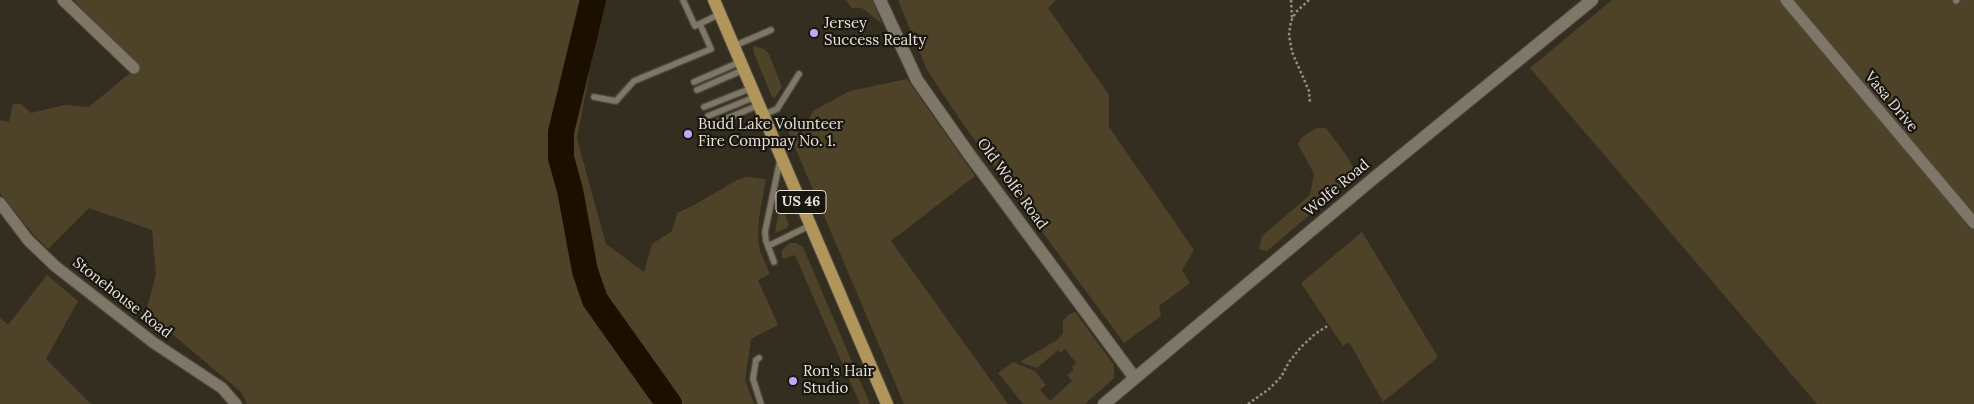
<!DOCTYPE html>
<style>
body{margin:0}
canvas{display:block;background:#342e20}
</style>
<canvas width="1974" height="404"></canvas>
<script>
const g = document.querySelector('canvas').getContext('2d');
g.lineJoin = 'round';
function fillPath(path, color) { g.fillStyle = color; g.fill(path, 'evenodd'); }
const toPath = rows => new Path2D(rows.map(r => 'M' + r).join(''));
function trace(path, color, width, dash) { g.strokeStyle = color; g.lineWidth = width; g.lineCap = dash ? 'butt' : 'round'; g.setLineDash(dash || []); g.stroke(path); }
function label(font, color, halo, rows, align = 'center') {
  g.font = font + ' Lora,serif'; g.lineWidth = 4.5; g.setLineDash([]); g.textBaseline = 'middle'; g.strokeStyle = halo; g.fillStyle = color; for (const [text, x, y, turn = 0] of rows) {
    g.save(); g.translate(x, y); g.rotate((+turn || 0) * Math.PI / 180); g.textAlign = isNaN(turn) ? turn : align; if (halo) g.strokeText(text, 0, 0); g.fillText(text, 0, 0); g.restore();
  }
}
fillPath(toPath([
 [74,0,603,0,577,139,606,244,644,272,652,244,672,231,677,213,694,205,737,180,747,177,766,179,759,218,758,237,760,251,770,274,758,280,778,325,751,339,745,380,754,404,247,404,241,392,146,312,156,274,152,230,89,208,48,249,34,235,0,193,0,120,9,122,13,104,21,104,31,113,65,105,89,107,136,68],
 [846,0,873,0,882,24,862,8,852,8],
 [898,0,1056,0,1048,8,1109,95,1109,127,1194,250,1182,270,1190,283,1159,306,1161,316,1124,343,963,124,927,70],
 [1612,0,1974,0,1974,404,1817,404,1530,68],
 [754,46,764,49,769,54,782,87,775,98,772,97,753,51],
 [907,79,975,176,891,241,1008,404,904,404,783,119,801,135,813,111,850,91],
 [1317,128,1326,128,1346,155,1355,170,1353,178,1267,251,1259,249,1262,236,1310,195,1314,174,1298,144,1301,138],
 [780,204,789,224,787,228,775,233],
 [1362,232,1438,357,1383,402,1349,342,1343,346,1301,283],
 [790,243,796,243,803,247,870,404,860,404,795,255,783,259,782,257,782,250],
 [47,275,78,301,46,359,91,404,0,404,0,318,8,325],
 [1075,312,1114,365,1114,378,1085,404,1023,404,998,373,1013,362,1035,371,1046,385,1040,390,1050,401,1072,381,1067,375,1074,370,1072,367,1076,363,1065,349,1061,353,1058,350,1037,368,1022,363,1021,361,1057,340,1063,333,1063,321,1069,314]
]), '#4e4228');
trace(toPath([
 [593,0,561,132,561,158,570,190,585,271,595,300,669,404]
]), '#1b1000', 26);
const service = toPath([
 [683,0,695,26,720,14],
 [1956,1,1957,0],
 [734,46,771,30],
 [694,82,740,62],
 [697,90,743,70],
 [594,97,616,101,634,81,711,49,700,24],
 [704,107,752,88],
 [763,115,777,109,799,74],
 [708,116,755,97],
 [711,125,759,105],
 [768,246,811,225],
 [774,262,766,241,765,232,780,160],
 [759,358,756,360,753,379,761,404]
]);
const minor = toPath([
 [63,0,134,68],
 [1786,0,1974,223],
 [0,203,28,240,55,266,154,343,222,388,236,404]
]);
const tertiary = toPath([
 [880,0,917,80,969,154,1134,377]
]);
const secondary = toPath([
 [1104,404,1374,178,1592,0]
]);
const primary = toPath([
 [714,0,887,404]
]);
trace(service, '#514b3f', 8);
trace(minor, '#514b3f', 13);
trace(tertiary, '#514b3f', 14);
trace(secondary, '#514b3f', 14);
trace(primary, '#514b3f', 14);
trace(toPath([
 [1291,0,1292,18],
 [1309,0,1296,12,1291,21,1289,35,1292,52,1309,91,1310,103],
 [1248,404,1269,389,1281,377,1289,362,1301,347,1315,334,1329,325]
]), '#948f84', 2.5, [2.5, 2.5]);
trace(service, '#7e7767', 5.5);
trace(minor, '#7e7767', 11);
trace(tertiary, '#7e7767', 12);
trace(secondary, '#7e7767', 12);
trace(primary, '#b0965b', 12);
for (const [x, y, r, color] of [
 [814,33,5,"#bda9f5"],
 [688,134,5,"#bda9f5"],
 [793,381,5,"#bda9f5"]
]) { const dot = new Path2D(); dot.arc(x, y, r, 0, 2 * Math.PI); g.fillStyle = color; g.fill(dot); trace(dot, '#191610', 2); }
for (const [x, y, w] of [
 [801,202,50]
]) { const box = new Path2D(); box.roundRect(x - w / 2, y - 11.5, w, 23, 4); g.fillStyle = '#191610'; g.fill(box); trace(box, '#e6e2d9', 1); }
label('bold 14px', '#e6e2d9', null, [
 ["US 46",801,202]
]);
label('15px', '#e6e2d9', '#191610', [
 ["Jersey",824,24],
 ["Success Realty",824,41],
 ["Budd Lake Volunteer",698,125],
 ["Fire Compnay No. 1.",698,142],
 ["Ron's Hair",803,372],
 ["Studio",803,389]
], 'left');
label('15px', '#e6e2d9', '#191610', [
 ["Vasa Drive",1891,102,50],
 ["Old Wolfe Road",1012,184,54],
 ["Wolfe Road",1337,188,-40],
 ["Stonehouse Road",122,298,38]
]);
</script>
